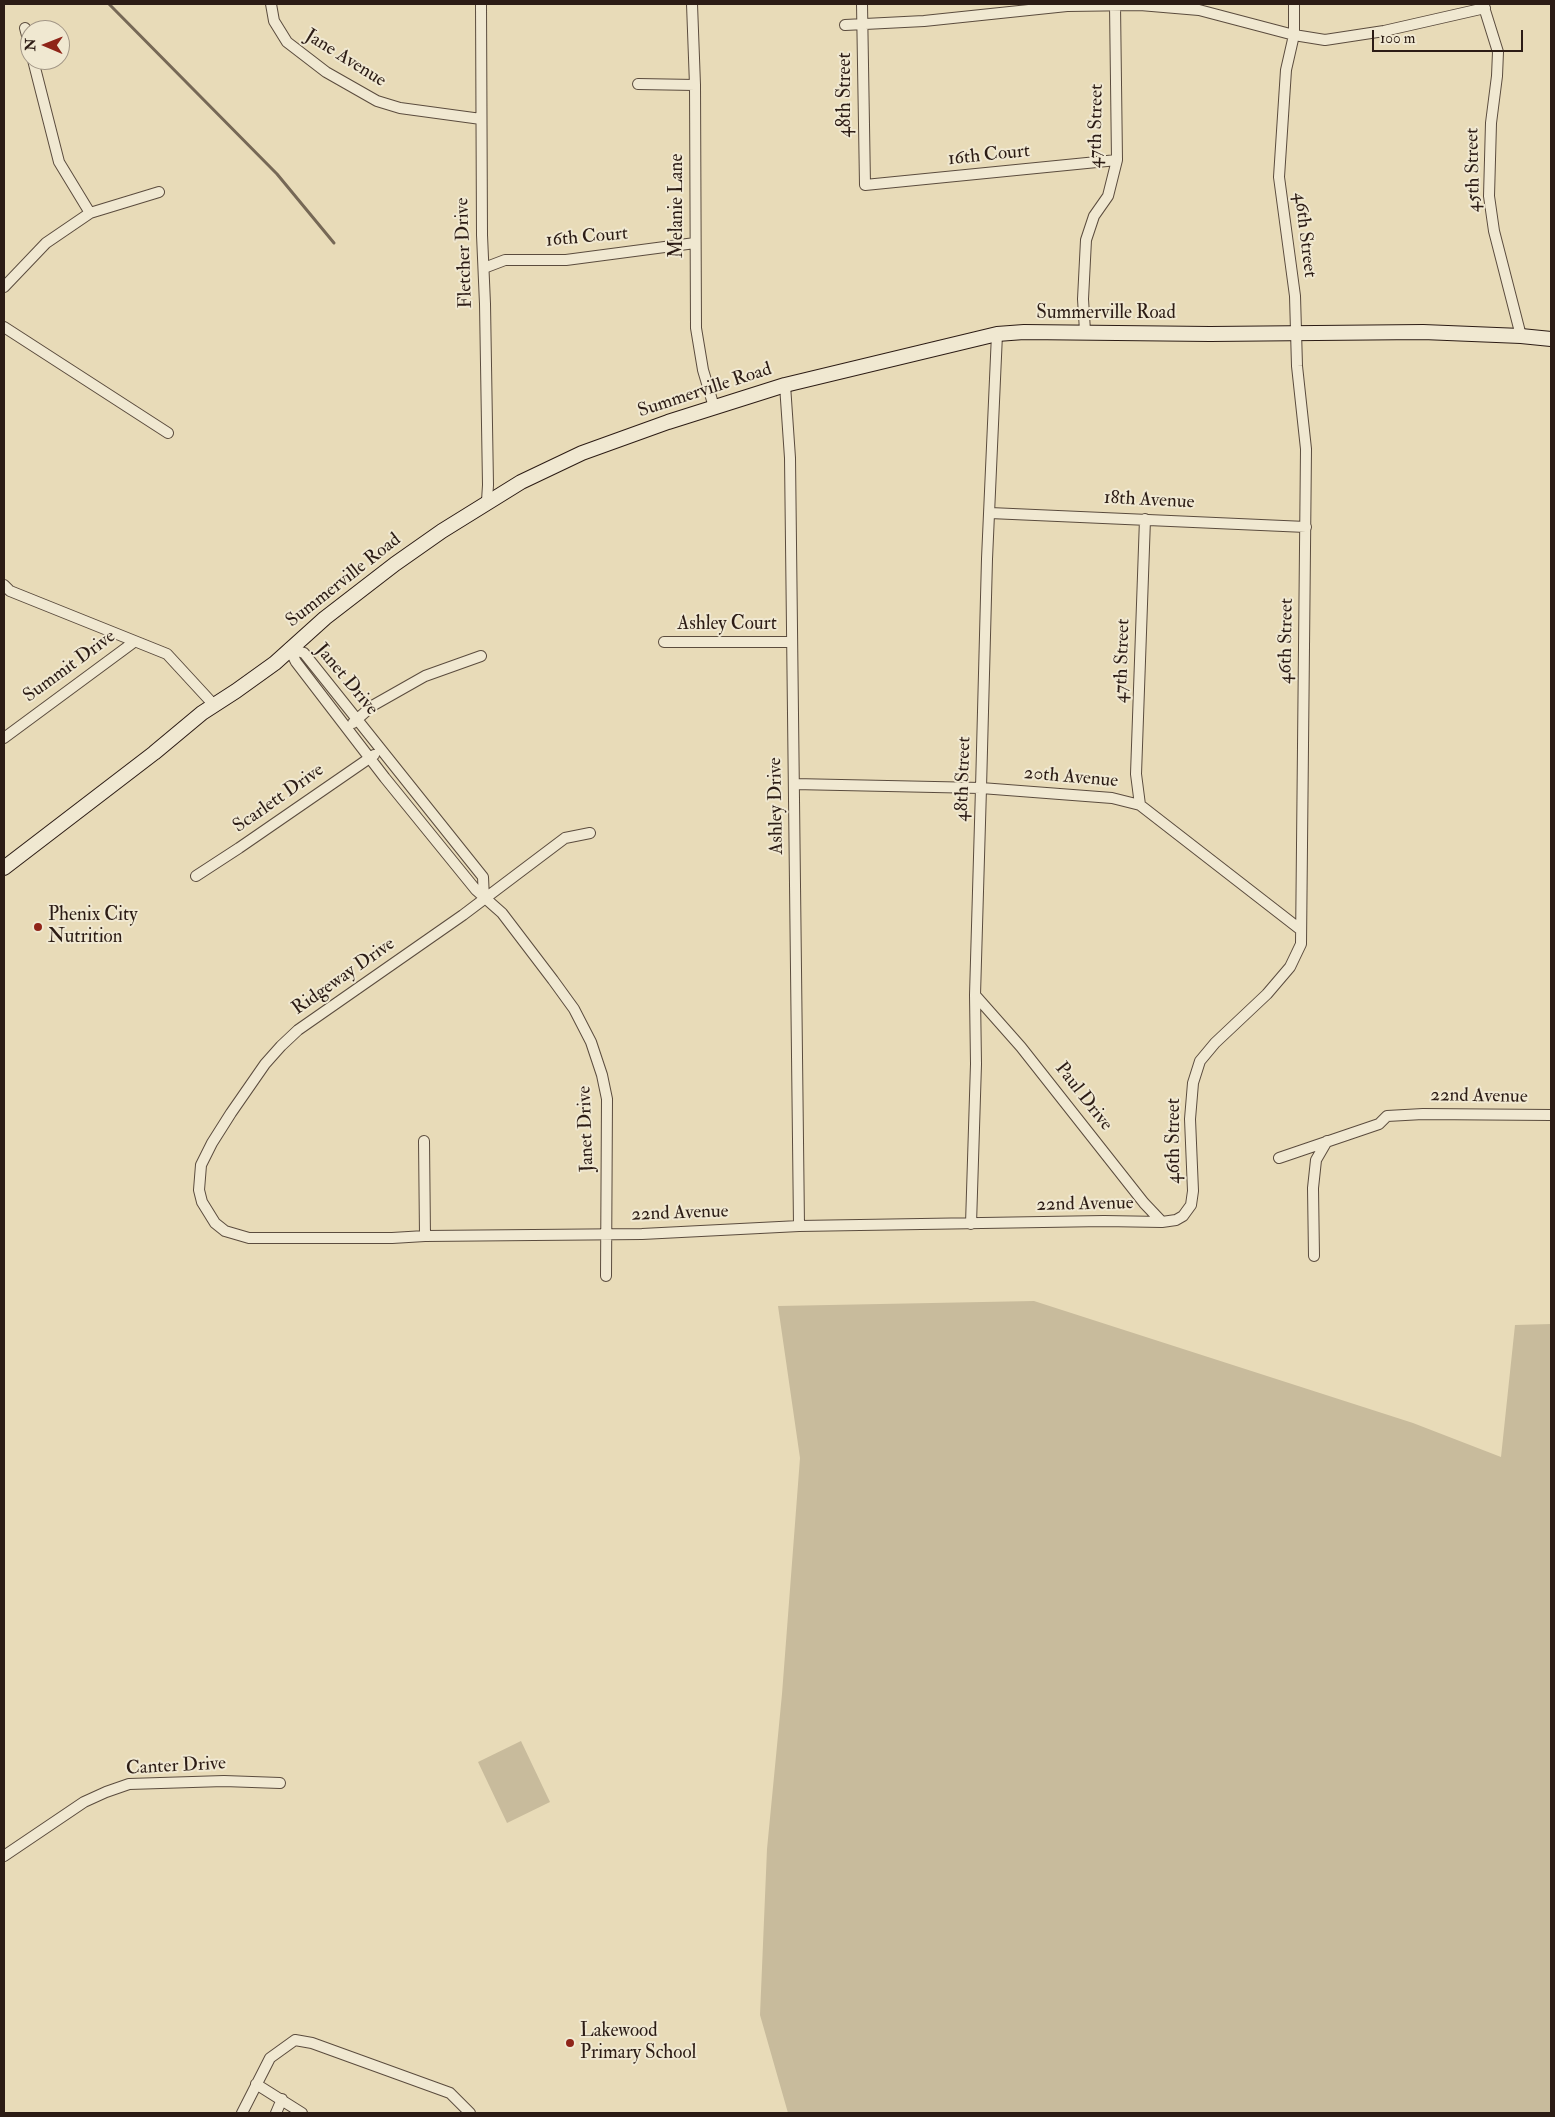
<!DOCTYPE html>
<style>
body{margin:0}
#map{position:relative;width:1555px;height:2117px;overflow:hidden;background:#e8dbb8;font-family:"IM FELL Double Pica",serif}
canvas{display:block}
.frame{position:absolute;inset:0;border:5px solid #2c1c15;pointer-events:none}
.north{position:absolute;left:20px;top:20px;width:50px;height:50px;box-sizing:border-box;background:#f0e8d1;border:1px solid #a29686;border-radius:50%;rotate:271deg;font-size:14px;font-weight:700;line-height:20px;text-align:center;color:#2c1c15}
.north::after{content:'';display:block;margin:auto;width:18px;height:22px;background:#8f2418;clip-path:polygon(50% 0,100% 100%,50% 72%,0 100%)}
.scale{position:absolute;left:1372px;top:30px;width:151px;height:22px;box-sizing:border-box;border:2px solid #2c1c15;border-top:0;padding-left:6px;font-size:15px;line-height:18px;white-space:nowrap;color:#2c1c15;-webkit-text-stroke:4px #f0e8d1;paint-order:stroke}
</style>
<div id="map">
<canvas width="1555" height="2117"></canvas>
<div class="frame"></div>
<div class="north">N</div>
<div class="scale">100 m</div>
</div>
<script>
const g = document.querySelector('canvas').getContext('2d');
g.lineJoin = 'round';
function fillPath(path, color) { g.fillStyle = color; g.fill(path, 'evenodd'); }
const toPath = rows => new Path2D(rows.map(r => 'M' + r).join(''));
function trace(path, color, width, dash) { g.strokeStyle = color; g.lineWidth = width; g.lineCap = dash ? 'butt' : 'round'; g.setLineDash(dash || []); g.stroke(path); }
function label(font, color, halo, rows, align = 'center') {
  g.font = font + ' "IM FELL Double Pica",serif'; g.lineWidth = 4; g.setLineDash([]); g.textBaseline = 'middle'; g.strokeStyle = halo; g.fillStyle = color; for (const [text, x, y, turn = 0] of rows) {
    g.save(); g.translate(x, y); g.rotate((+turn || 0) * Math.PI / 180); g.textAlign = isNaN(turn) ? turn : align; if (halo) g.strokeText(text, 0, 0); g.fillText(text, 0, 0); g.restore();
  }
}
fillPath(toPath([
 [1034,1301,1413,1423,1501,1457,1515,1325,1551,1324,1551,2113,788,2113,760,2015,767,1849,782,1694,800,1458,778,1306],
 [521,1741,550,1802,507,1823,478,1762]
]), '#c8bb9c');
trace(toPath([
 [109,4,277,174,334,243]
]), '#766856', 3);
const street = toPath([
 [271,4,274,21,287,42,326,72,377,101,400,108,481,119],
 [481,4,482,235,485,304,488,485,487,501],
 [692,4,695,85,696,328,703,370,714,407],
 [862,4,865,185,1117,160],
 [1483,4,1498,52,1497,76,1491,123,1489,196,1494,231,1521,336],
 [845,25,924,21,1067,6,1140,5,1199,10,1294,35,1325,40,1384,31,1485,8],
 [25,28,30,47],
 [33,60,59,162,90,213],
 [638,84,695,85],
 [484,268,505,260,566,260,695,243],
 [4,287,46,243,90,213,159,192],
 [4,327,168,433],
 [1085,331,1083,299,1086,240,1094,216,1108,196,1117,160,1115,5],
 [785,385,790,458,799,1226],
 [990,513,1306,527],
 [4,585,10,591,167,654,214,705],
 [664,642,791,642],
 [289,648,296,662,385,778,476,890,502,913,553,980,574,1009,591,1042,602,1075,607,1099,606,1276],
 [289,648,304,653,483,877,484,899],
 [353,723,372,706,425,676,481,656],
 [4,738,134,642],
 [794,784,981,788,1112,798,1140,805,1301,930],
 [1140,805,1136,774,1145,519],
 [590,833,565,838,463,915,298,1030,281,1046,265,1064,231,1113,212,1143,201,1165,199,1190,202,1202,215,1223,225,1231,249,1238,392,1238,425,1236,642,1234,799,1226,1104,1221,1162,1222,1176,1220,1183,1216,1191,1205,1193,1191,1190,1119,1193,1083,1200,1061,1215,1043,1267,994,1290,967,1301,944,1306,449,1297,366,1295,296,1279,177,1286,70,1294,35,1294,4],
 [196,876,239,848,374,755],
 [975,995,1021,1047,1144,1203,1162,1222],
 [424,1141,425,1236],
 [1279,1158,1379,1124,1387,1116,1423,1114,1551,1115],
 [971,1224,976,1064,975,995,981,788,987,559,997,334],
 [1314,1256,1313,1188,1316,1160,1327,1141],
 [4,1856,84,1802,106,1792,129,1784,224,1781,280,1783],
 [256,2084,302,2113],
 [242,2113,270,2058,295,2040,312,2043,450,2093,470,2113],
 [276,2113,282,2099]
]);
const secondary = toPath([
 [4,868,154,753,202,713,236,691,275,663,325,618,395,564,442,531,521,482,582,453,668,422,785,385,997,334,1024,332,1210,334,1423,332,1521,336,1551,339]
]);
trace(street, '#5b4c3e', 12);
trace(secondary, '#2c1c15', 16);
trace(street, '#f0e8d1', 10);
trace(secondary, '#f0e8d1', 14);
for (const [x, y, r, color] of [
 [38,927,5,"#8f2418"],
 [570,2043,5,"#8f2418"]
]) { const dot = new Path2D(); dot.arc(x, y, r, 0, 2 * Math.PI); g.fillStyle = color; g.fill(dot); trace(dot, '#f0e8d1', 2); }
label('19px', '#2c1c15', '#f0e8d1', [
 ["Jane Avenue",345,59,32],
 ["48th Street",846,95,-90],
 ["47th Street",1097,126,-89],
 ["16th Court",989,156,-6],
 ["45th Street",1474,170,-91],
 ["Melanie Lane",678,206,-90],
 ["46th Street",1304,235,83],
 ["16th Court",587,238,-5],
 ["Fletcher Drive",465,253,-92],
 ["Summerville Road",1106,314],
 ["Summerville Road",705,391,-18],
 ["18th Avenue",1149,501,3],
 ["Summerville Road",344,581,-38],
 ["Ashley Court",727,625],
 ["46th Street",1287,641,-89],
 ["47th Street",1123,661,-88],
 ["Summit Drive",70,667,-36],
 ["Janet Drive",346,680,50],
 ["20th Avenue",1071,778,5],
 ["48th Street",964,779,-88],
 ["Scarlett Drive",279,799,-35],
 ["Ashley Drive",777,806,-91],
 ["Ridgeway Drive",344,977,-35],
 ["Paul Drive",1083,1097,52],
 ["22nd Avenue",1479,1097,1],
 ["Janet Drive",587,1129,-92],
 ["46th Street",1175,1141,-90],
 ["22nd Avenue",1085,1205,-1],
 ["22nd Avenue",680,1214,-2],
 ["Canter Drive",176,1767,-3]
]);
label('19px', '#2c1c15', '#f0e8d1', [
 ["Phenix City",48,916],
 ["Nutrition",48,938],
 ["Lakewood",580,2032],
 ["Primary School",580,2054]
], 'left');
</script>
